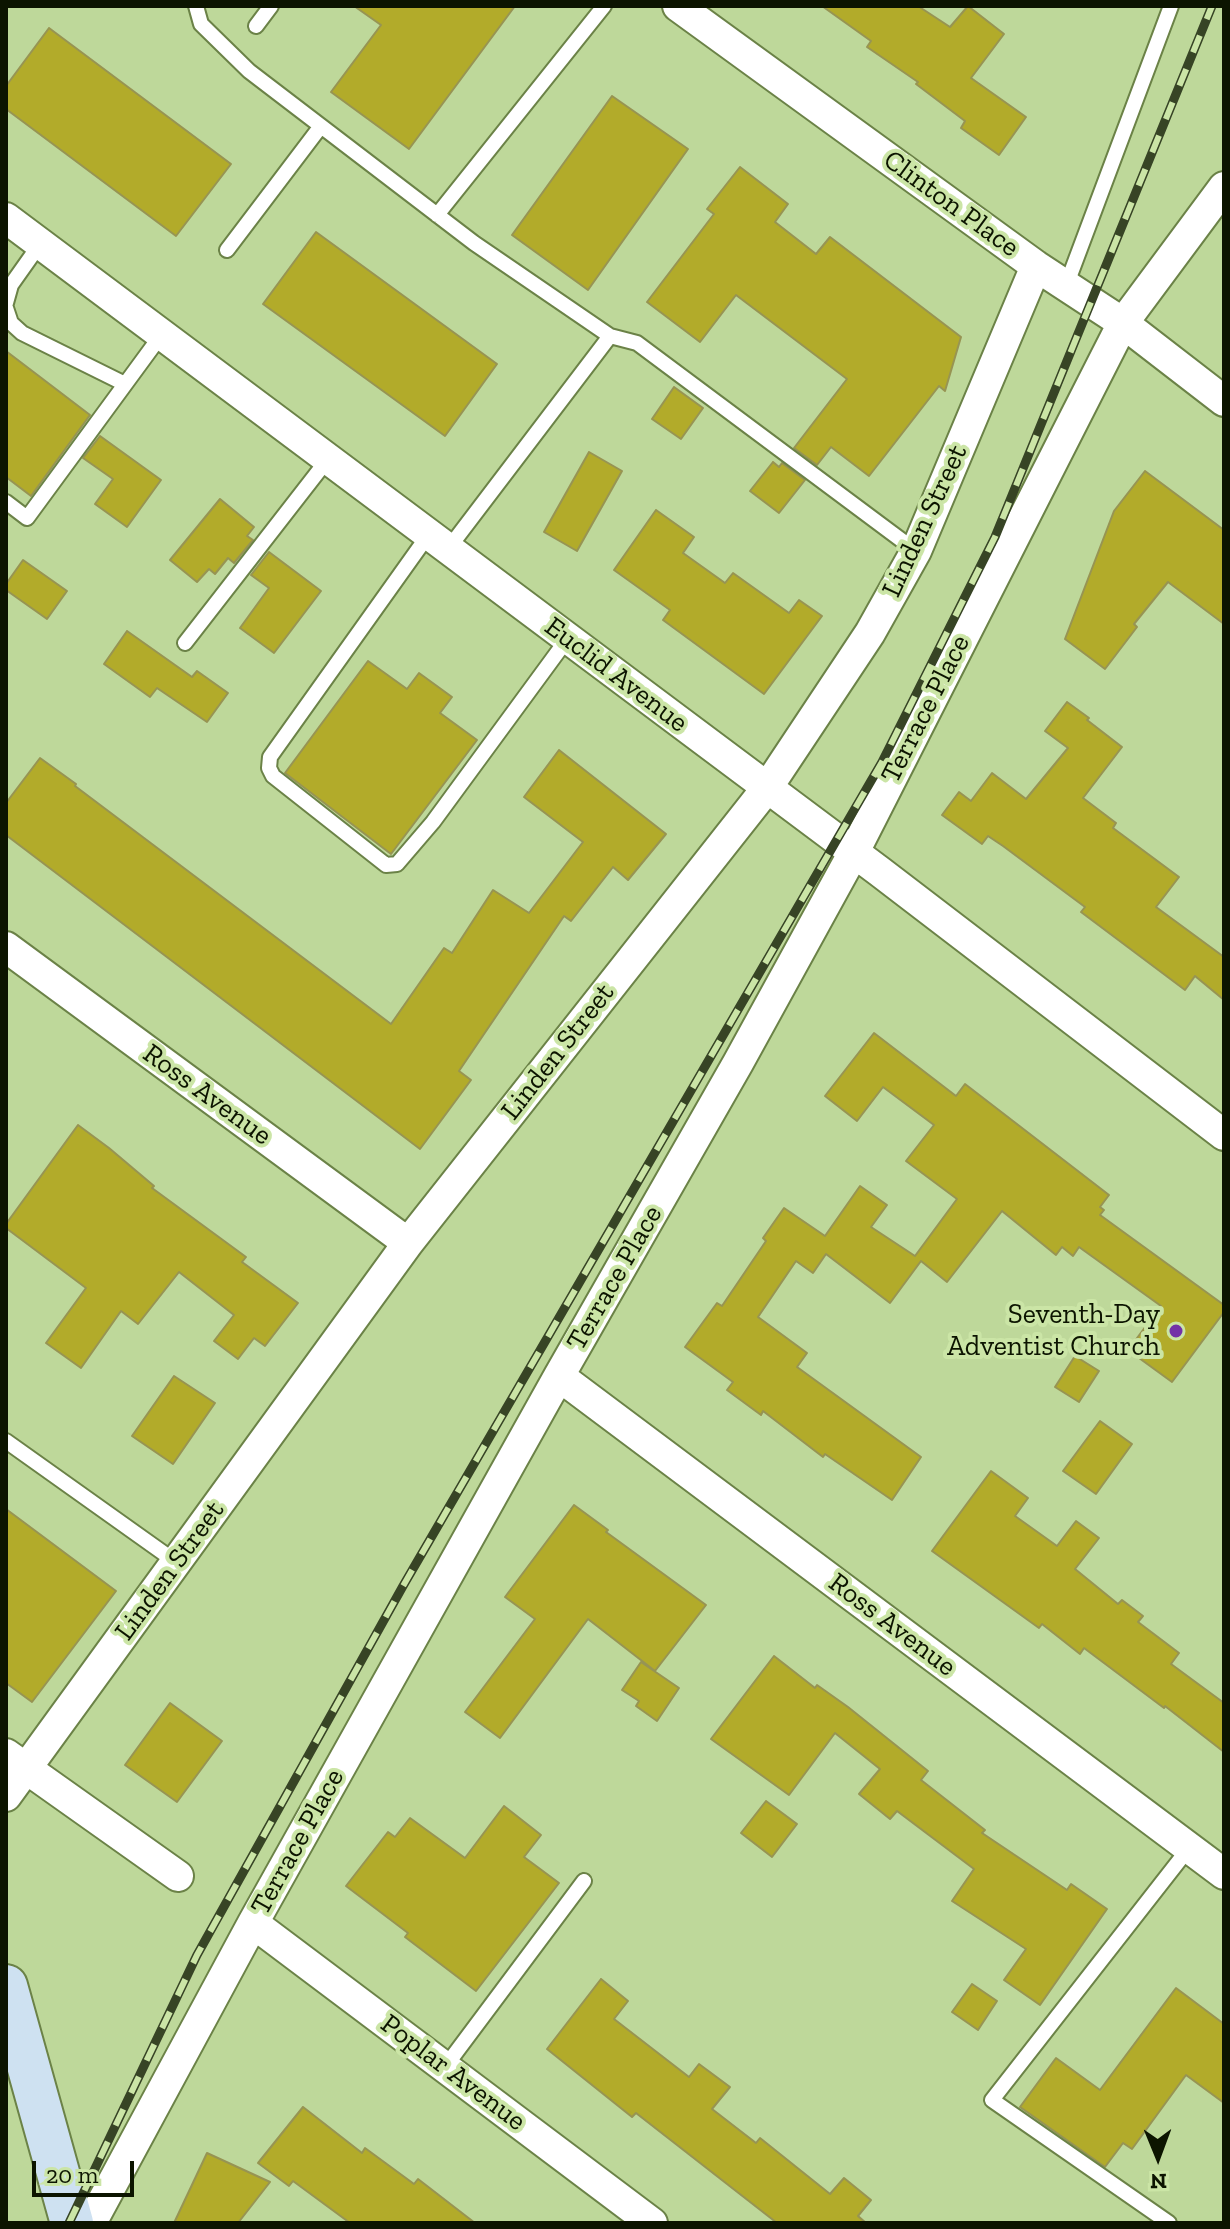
<!DOCTYPE html>
<style>
body{margin:0}
#map{position:relative;width:1230px;height:2229px;overflow:hidden;background:#bed89a;font-family:"Zilla Slab",serif}
canvas{display:block}
.frame{position:absolute;inset:0;border:8px solid #0c1400;pointer-events:none}
.north{position:absolute;left:1118px;top:2117px;width:80px;height:80px;-webkit-text-stroke:6px #cbe5a6;paint-order:stroke;rotate:179deg;font-size:22px;font-weight:700;line-height:32px;text-align:center;color:#0c1400}
.north::after{content:'';display:block;margin:auto;width:28px;height:36px;background:#0c1400;clip-path:polygon(50% 0,100% 100%,50% 72%,0 100%)}
.scale{position:absolute;left:32px;top:2161px;width:102px;height:36px;box-sizing:border-box;border:4px solid #0c1400;border-top:0;padding-left:10px;font-size:24px;line-height:28px;white-space:nowrap;color:#0c1400;-webkit-text-stroke:6px #cbe5a6;paint-order:stroke}
</style>
<div id="map">
<canvas width="1230" height="2229"></canvas>
<div class="frame"></div>
<div class="north">N</div>
<div class="scale">20 m</div>
</div>
<script>
const g = document.querySelector('canvas').getContext('2d');
g.lineJoin = 'round';
function fillPath(path, color) { g.fillStyle = color; g.fill(path, 'evenodd'); }
const toPath = rows => new Path2D(rows.map(r => 'M' + r).join(''));
function trace(path, color, width, dash) { g.strokeStyle = color; g.lineWidth = width; g.lineCap = dash ? 'butt' : 'round'; g.setLineDash(dash || []); g.stroke(path); }
function label(font, color, halo, rows, align = 'center') {
  g.font = font + ' "Zilla Slab",serif'; g.lineWidth = 8; g.setLineDash([]); g.textBaseline = 'middle'; g.strokeStyle = halo; g.fillStyle = color; for (const [text, x, y, turn = 0] of rows) {
    g.save(); g.translate(x, y); g.rotate((+turn || 0) * Math.PI / 180); g.textAlign = isNaN(turn) ? turn : align; if (halo) g.strokeText(text, 0, 0); g.fillText(text, 0, 0); g.restore();
  }
}
const building = toPath([
 [354,6,515,6,409,149,331,92,381,25,354,6],
 [822,6,918,6,950,27,968,6,1004,34,971,78,1026,117,999,155,961,128,965,121,916,84,918,82,867,47,871,41,822,6],
 [49,28,231,164,176,236,6,109,6,86,49,28],
 [612,96,688,149,588,290,512,235,612,96],
 [740,167,788,204,775,222,816,254,830,237,961,337,945,391,939,386,869,476,831,447,817,465,794,448,847,379,736,295,700,342,647,302,714,214,707,209,740,167],
 [316,232,497,364,445,436,263,304,316,232],
 [6,351,90,415,31,496,6,477,6,351],
 [674,387,703,408,681,439,652,419,674,387],
 [100,436,161,480,127,527,95,504,113,479,83,458,100,436],
 [589,452,622,471,577,551,544,532,589,452],
 [773,462,779,467,782,463,805,480,779,513,750,491,773,462],
 [1145,471,1224,530,1224,624,1168,582,1134,624,1137,627,1105,669,1065,639,1114,511,1145,471],
 [220,499,254,527,247,536,253,540,234,563,228,558,215,574,209,569,197,582,170,560,220,499],
 [656,510,694,537,683,553,725,583,733,573,789,613,799,600,822,616,764,694,663,620,670,610,614,570,656,510],
 [269,552,321,591,274,653,240,628,269,588,251,575,269,552],
 [23,560,67,591,47,619,6,590,6,584,23,560],
 [127,631,192,677,197,671,228,693,207,722,157,688,150,697,104,664,127,631],
 [368,661,407,689,419,673,452,697,440,713,477,740,391,854,285,773,368,661],
 [1067,702,1089,718,1087,720,1122,747,1083,798,1116,823,1113,828,1179,877,1156,907,1224,957,1224,1000,1195,976,1185,990,1081,912,1085,907,1003,846,988,836,982,844,942,815,959,792,971,801,992,773,1026,799,1068,748,1045,731,1067,702],
 [559,750,666,834,628,880,613,867,571,921,564,916,459,1071,471,1080,420,1149,6,835,6,803,40,758,76,784,75,786,391,1024,444,948,452,953,493,890,529,913,583,842,524,797,559,750],
 [874,1033,956,1096,965,1084,1074,1168,1109,1195,1100,1207,1104,1210,1100,1215,1224,1305,1224,1312,1172,1382,1128,1350,1161,1306,1079,1247,1073,1256,1062,1247,1056,1255,1002,1211,947,1282,921,1261,890,1303,826,1254,813,1273,796,1261,758,1317,807,1353,797,1367,921,1457,892,1500,825,1454,823,1457,763,1411,761,1415,727,1390,733,1382,685,1347,717,1303,722,1306,766,1241,763,1238,784,1208,825,1236,860,1186,887,1205,871,1227,915,1256,957,1199,906,1161,934,1125,883,1087,857,1121,825,1096,874,1033],
 [78,1125,109,1148,154,1186,152,1188,246,1257,242,1262,298,1303,265,1346,254,1338,238,1359,214,1341,234,1315,179,1272,138,1324,121,1311,81,1368,46,1343,86,1288,6,1228,6,1224,78,1125],
 [1075,1356,1099,1371,1079,1402,1055,1387,1075,1356],
 [174,1376,215,1403,173,1464,132,1436,174,1376],
 [1100,1421,1132,1444,1096,1494,1063,1471,1100,1421],
 [991,1471,1028,1498,1015,1516,1057,1546,1076,1521,1099,1538,1075,1569,1118,1604,1122,1600,1143,1616,1138,1622,1179,1653,1171,1664,1224,1703,1224,1752,1165,1706,1164,1708,1084,1648,1080,1654,1042,1624,1039,1628,932,1551,991,1471],
 [574,1505,608,1530,606,1532,706,1605,655,1671,588,1619,500,1738,465,1712,535,1619,505,1597,574,1505],
 [6,1509,116,1591,32,1702,6,1683,6,1509],
 [774,1656,815,1688,817,1685,848,1707,928,1771,921,1780,985,1830,982,1833,1067,1890,1071,1884,1107,1909,1040,2005,1004,1980,1026,1949,952,1901,974,1869,897,1811,890,1819,859,1794,880,1769,835,1733,789,1795,711,1739,774,1656],
 [641,1662,679,1688,657,1721,636,1706,639,1701,622,1690,641,1662],
 [170,1703,222,1741,177,1802,125,1765,170,1703],
 [766,1801,797,1824,772,1857,741,1833,766,1801],
 [504,1806,541,1835,524,1857,559,1883,476,1991,405,1937,408,1933,346,1886,388,1832,395,1837,410,1818,465,1858,504,1806],
 [601,1979,628,2001,614,2019,689,2077,699,2064,730,2087,712,2109,756,2143,760,2138,830,2194,844,2178,871,2200,858,2216,866,2223,777,2223,636,2113,632,2117,547,2049,601,1979],
 [972,1984,997,2001,978,2030,952,2012,972,1984],
 [1176,1988,1224,2024,1224,2103,1186,2075,1132,2149,1123,2143,1105,2167,1020,2107,1056,2058,1100,2090,1176,1988],
 [303,2107,362,2153,365,2148,414,2184,418,2179,475,2223,350,2223,293,2181,289,2186,258,2163,303,2107],
 [207,2153,270,2182,238,2223,174,2223,207,2153]
]);
fillPath(building, '#b2ab2a');
trace(building, '#979453', 2);
const lane = toPath([
 [196,6,201,24,249,71,474,243,610,336,448,549],
 [256,26,271,6],
 [437,215,604,6],
 [227,250,321,126],
 [1066,286,1171,6],
 [6,303,11,285,40,244],
 [6,308,11,323,22,333,125,384],
 [610,336,637,343,916,551],
 [6,502,27,518,162,334],
 [429,534,270,757,269,768,273,776,386,865,397,864,433,822,568,638],
 [185,643,328,459],
 [6,1441,176,1562],
 [445,2067,584,1881],
 [1169,2223,992,2100,1189,1848]
]);
const street = toPath([
 [678,6,1036,266,1123,323,1224,401],
 [6,218,879,871,1224,1135],
 [6,947,408,1243],
 [559,1376,1224,1874],
 [6,1754,178,1876],
 [6,1796,408,1243,767,788,870,633,916,551,1036,266],
 [253,1923,652,2223],
 [91,2223,253,1923,559,1376,738,1063,854,852,1123,323,1224,187]
]);
const secondary = toPath([
 [6,1986,72,2223]
]);
trace(lane, '#6b8247', 18);
trace(street, '#6b8247', 34);
trace(secondary, '#6b8247', 46);
trace(lane, '#fff', 14);
trace(street, '#fff', 30);
trace(secondary, '#cee1f1', 42);
const rail = toPath([
 [69,2223,197,1955,403,1586,882,762,995,537,1212,6]
]);
trace(rail, '#374425', 9);
trace(rail, '#cbe5a6', 6, [18]);
for (const [x, y, r, color] of [
 [1176,1331,8,"#7332a7"]
]) { const dot = new Path2D(); dot.arc(x, y, r, 0, 2 * Math.PI); g.fillStyle = color; g.fill(dot); trace(dot, '#cbe5a6', 3); }
label('28px', '#0c1400', '#cbe5a6', [
 ["Clinton Place",951,204,36],
 ["Linden Street",925,521,-65],
 ["Euclid Avenue",616,675,37],
 ["Terrace Place",926,709,-63],
 ["Linden Street",558,1052,-52],
 ["Ross Avenue",207,1095,36],
 ["Terrace Place",615,1278,-60],
 ["Linden Street",170,1571,-54],
 ["Ross Avenue",892,1625,37],
 ["Terrace Place",298,1842,-61],
 ["Poplar Avenue",453,2073,37]
]);
label('28px', '#0c1400', '#cbe5a6', [
 ["Seventh-Day",1160,1315],
 ["Adventist Church",1160,1347]
], 'right');
</script>
